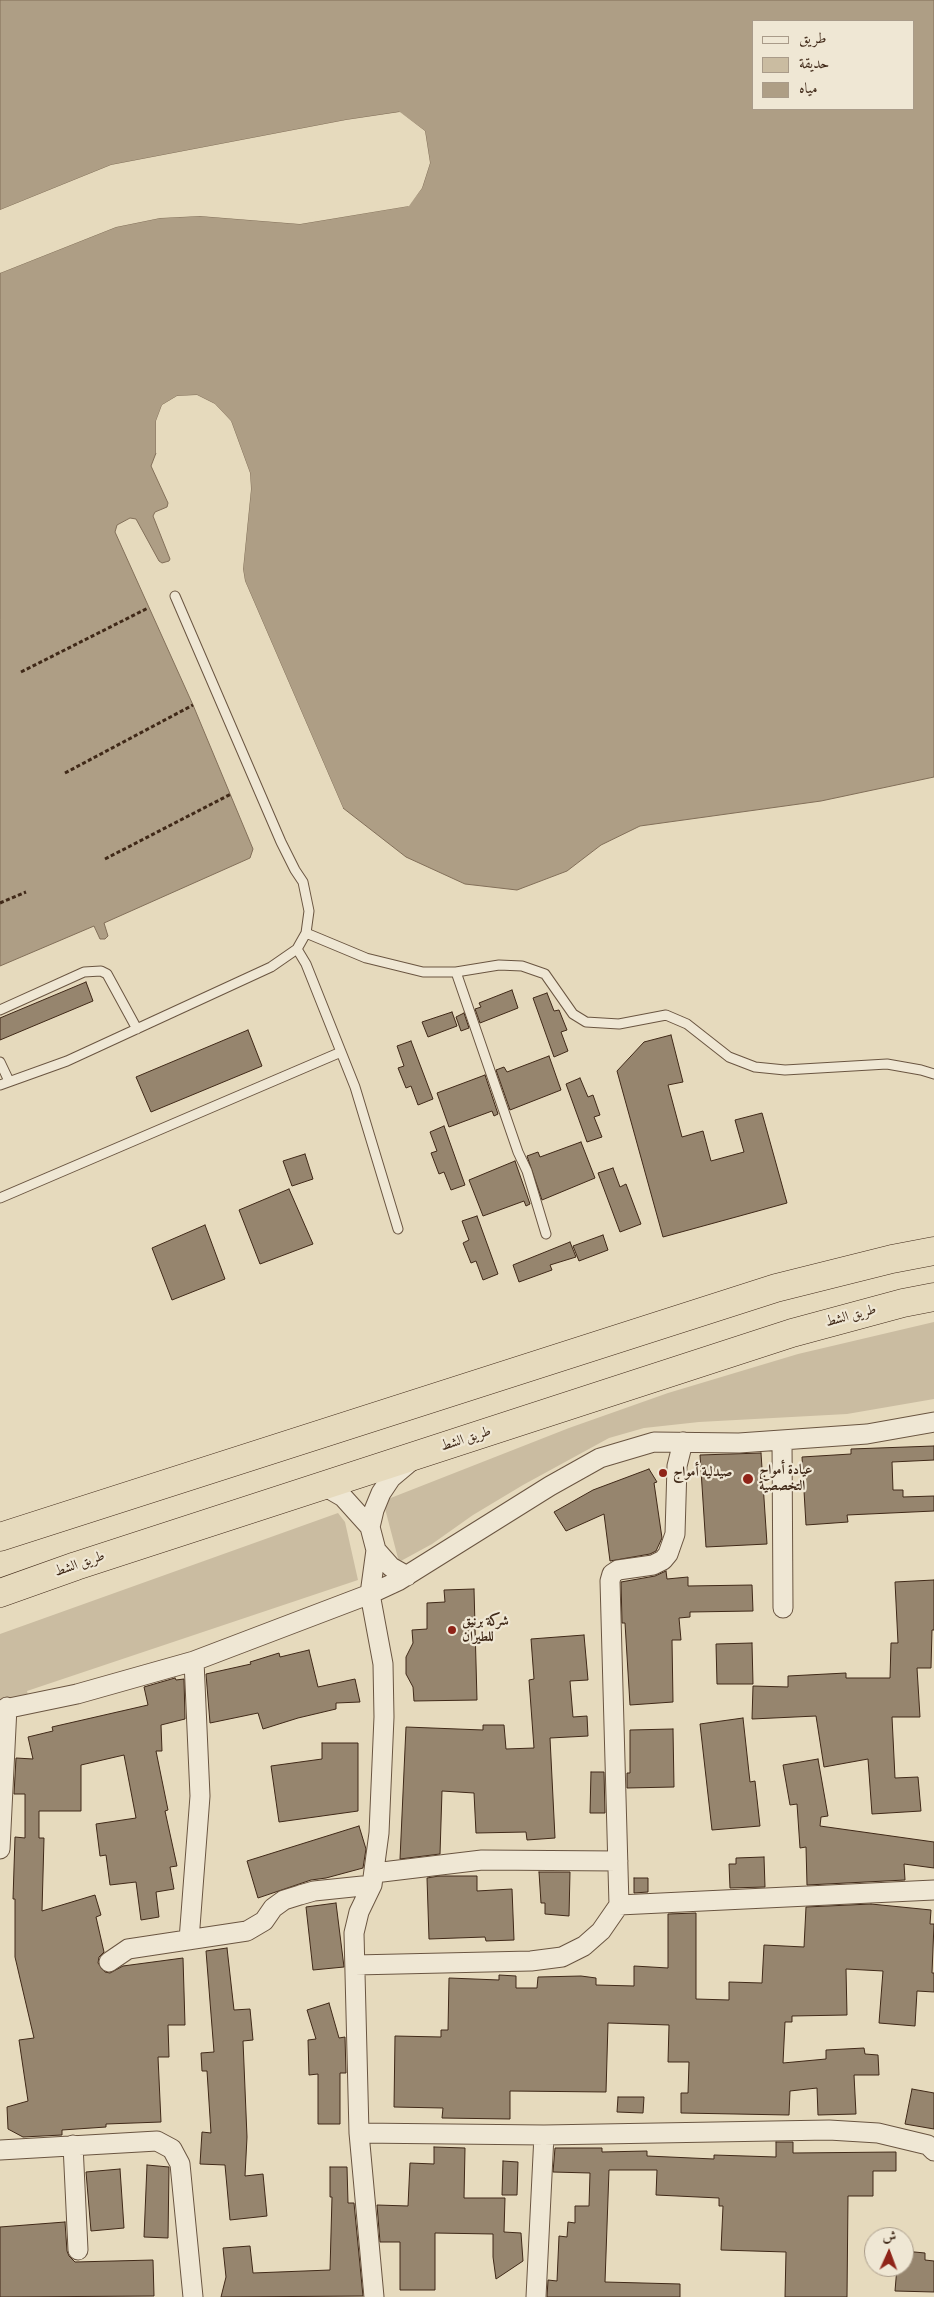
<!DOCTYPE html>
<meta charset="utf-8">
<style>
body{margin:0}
#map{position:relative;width:934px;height:2297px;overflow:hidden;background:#e6dabd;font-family:Vollkorn,Amiri,serif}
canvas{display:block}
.legend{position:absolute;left:752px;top:20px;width:162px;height:90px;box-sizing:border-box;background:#efe7d4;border:1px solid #a99b89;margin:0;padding:6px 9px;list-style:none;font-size:15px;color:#402918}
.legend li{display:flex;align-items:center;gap:10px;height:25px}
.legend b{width:25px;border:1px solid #a99b89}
.north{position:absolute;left:864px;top:2227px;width:50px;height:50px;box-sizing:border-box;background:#efe7d4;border:1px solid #a99b89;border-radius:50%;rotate:2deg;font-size:14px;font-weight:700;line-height:20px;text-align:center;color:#402918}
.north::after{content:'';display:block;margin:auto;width:18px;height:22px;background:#8f2418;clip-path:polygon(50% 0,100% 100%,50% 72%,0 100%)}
</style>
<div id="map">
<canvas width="934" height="2297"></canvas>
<ul class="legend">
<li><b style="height:6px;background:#efe7d4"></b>طريق</li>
<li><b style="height:14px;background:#cabca1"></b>حديقة</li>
<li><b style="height:14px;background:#ae9e85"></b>مياه</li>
</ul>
<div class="north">ش</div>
</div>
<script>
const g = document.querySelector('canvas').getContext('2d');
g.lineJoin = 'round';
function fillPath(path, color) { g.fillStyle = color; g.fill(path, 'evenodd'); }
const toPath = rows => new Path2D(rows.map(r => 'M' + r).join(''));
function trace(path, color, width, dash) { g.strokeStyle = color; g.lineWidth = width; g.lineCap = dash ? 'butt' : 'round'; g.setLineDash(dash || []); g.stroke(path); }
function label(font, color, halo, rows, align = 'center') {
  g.font = font + ' Vollkorn,Amiri,serif'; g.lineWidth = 4.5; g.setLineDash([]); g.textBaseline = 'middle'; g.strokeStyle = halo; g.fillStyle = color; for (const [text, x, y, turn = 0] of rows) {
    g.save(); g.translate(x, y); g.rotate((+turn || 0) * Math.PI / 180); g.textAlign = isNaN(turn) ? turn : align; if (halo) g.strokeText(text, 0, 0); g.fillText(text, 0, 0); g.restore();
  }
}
fillPath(toPath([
 [934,1322,934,1399,847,1414,699,1422,644,1428,609,1438,523,1485,473,1515,432,1544,399,1562,383,1501,569,1428,668,1393,798,1354],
 [338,1513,345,1522,358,1580,27,1691,28,1695,0,1705,0,1634]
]), '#cabca1');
const water = toPath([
 [0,0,934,0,934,777,821,801,640,826,601,845,567,871,517,890,465,884,406,857,343,808,245,581,243,569,251,489,250,473,231,421,215,404,197,395,177,396,162,405,156,421,156,453,151,466,168,503,167,507,155,512,153,516,170,559,169,561,162,563,159,561,136,519,130,518,117,525,115,532,193,705,253,849,250,858,104,923,108,936,105,939,100,939,94,926,0,966,0,273,116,227,160,218,200,216,300,224,408,206,422,188,430,163,425,131,399,112,346,120,111,165,0,210,0,0],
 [753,21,913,21,913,109,753,109,753,21]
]);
fillPath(water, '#ae9e85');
trace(water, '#826f59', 1);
fillPath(toPath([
 [400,112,425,131,430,163,422,188,409,206,300,224,200,216,160,218,116,227,0,273,1,270,115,225,159,216,200,213,300,221,407,204,420,187,427,163,423,133,399,115,346,123,112,168,0,213,0,210,111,165,346,120],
 [197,395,215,404,231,421,250,473,251,489,243,569,245,581,343,808,340,810,242,581,241,569,249,489,247,474,229,422,214,406,197,398,178,398,164,407,158,421,159,453,156,453,156,421,162,405,177,396]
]), '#e6dabd');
const building = toPath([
 [86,982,93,1001,0,1040,0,1018,86,982],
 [512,990,518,1008,480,1023,475,1009,481,1007,479,1003,512,990],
 [547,993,554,1011,559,1010,567,1030,561,1032,568,1051,554,1057,533,998,547,993],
 [452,1012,457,1026,428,1037,422,1022,452,1012],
 [464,1013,469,1028,461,1031,456,1017,464,1013],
 [248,1030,262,1066,151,1112,136,1077,248,1030],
 [671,1035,683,1082,668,1085,682,1137,703,1131,711,1161,744,1152,735,1120,762,1113,787,1203,663,1237,617,1071,644,1042,671,1035],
 [411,1041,433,1099,418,1105,411,1086,406,1088,398,1068,404,1066,397,1046,411,1041],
 [549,1056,561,1090,510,1110,496,1070,504,1067,507,1072,549,1056],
 [485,1075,498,1114,494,1116,492,1111,449,1127,437,1093,485,1075],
 [580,1078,588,1097,593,1095,600,1115,594,1117,602,1137,587,1142,566,1084,580,1078],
 [444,1126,465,1185,451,1190,444,1172,439,1174,431,1153,437,1151,430,1132,444,1126],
 [581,1142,595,1178,542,1200,527,1156,538,1152,540,1157,581,1142],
 [305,1154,313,1179,292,1186,283,1161,305,1154],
 [515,1161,530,1204,526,1206,524,1201,483,1216,469,1180,515,1161],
 [613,1168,620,1187,626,1184,641,1224,620,1232,598,1173,613,1168],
 [289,1189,313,1244,260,1264,239,1210,289,1189],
 [477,1216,498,1274,483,1280,476,1261,471,1263,463,1243,469,1240,462,1221,477,1216],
 [205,1225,225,1279,172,1300,152,1248,205,1225],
 [603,1235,608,1250,579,1261,573,1246,603,1235],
 [570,1242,576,1257,550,1265,552,1270,519,1282,513,1265,570,1242],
 [934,1446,934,1460,892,1462,893,1490,903,1490,903,1497,934,1496,934,1511,847,1515,848,1522,806,1525,802,1457,851,1454,851,1449,934,1446],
 [761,1453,767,1544,706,1547,700,1455,761,1453],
 [649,1469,657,1482,654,1483,662,1538,656,1551,650,1554,610,1561,604,1514,566,1531,554,1512,593,1490,649,1469],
 [666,1571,667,1579,688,1577,688,1586,752,1585,753,1611,690,1612,690,1617,679,1618,681,1640,672,1640,673,1702,630,1705,625,1623,622,1623,621,1582,655,1576,666,1571],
 [934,1580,934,1630,932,1630,931,1668,917,1668,920,1717,892,1717,895,1778,918,1777,921,1811,872,1814,868,1759,824,1767,816,1716,752,1719,753,1686,788,1687,788,1676,846,1673,846,1678,890,1678,891,1643,898,1643,895,1582,934,1580],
 [474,1589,477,1700,414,1701,413,1687,406,1674,406,1657,413,1643,412,1630,427,1629,427,1603,445,1602,444,1590,474,1589],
 [584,1635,588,1680,570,1681,573,1717,587,1716,588,1736,550,1738,555,1838,527,1840,526,1832,476,1833,474,1793,442,1791,440,1854,400,1859,406,1727,483,1730,483,1725,504,1725,506,1749,534,1748,529,1680,534,1679,531,1639,584,1635],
 [752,1643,753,1684,717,1684,716,1644,752,1643],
 [309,1650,318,1687,355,1679,360,1702,336,1703,336,1709,298,1718,263,1729,258,1713,210,1723,206,1674,251,1664,250,1662,279,1653,280,1657,309,1650],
 [175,1678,176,1680,184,1679,185,1719,161,1725,162,1751,156,1751,168,1810,165,1811,177,1866,170,1867,174,1889,156,1892,159,1917,141,1920,136,1882,110,1885,106,1855,100,1856,96,1824,136,1818,124,1755,81,1765,81,1811,39,1811,39,1838,44,1838,42,1911,95,1895,101,1915,96,1917,104,1952,99,1957,98,1963,105,1972,110,1973,123,1966,183,1958,185,2025,168,2025,169,2057,158,2057,161,2122,106,2124,106,2127,62,2130,62,2135,23,2137,8,2129,7,2107,28,2101,19,2040,34,2038,15,1957,15,1899,13,1899,15,1837,25,1838,25,1794,14,1794,16,1758,33,1759,28,1737,53,1731,52,1727,148,1705,144,1687,175,1678],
 [743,1718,750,1782,755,1781,760,1826,712,1830,700,1724,743,1718],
 [673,1729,674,1787,627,1788,627,1773,630,1773,630,1730,673,1729],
 [322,1743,358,1743,358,1811,279,1822,271,1766,322,1759,322,1743],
 [818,1759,828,1816,821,1817,820,1826,934,1842,934,1868,904,1864,905,1880,807,1885,806,1847,800,1848,797,1804,790,1805,783,1765,818,1759],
 [591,1772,604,1772,605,1813,590,1813,591,1772],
 [359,1826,366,1849,363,1868,326,1878,311,1880,258,1898,247,1861,359,1826],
 [764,1857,765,1887,730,1888,729,1864,736,1864,736,1858,764,1857],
 [539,1872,570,1872,569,1916,545,1914,545,1903,541,1903,539,1872],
 [439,1876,477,1876,477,1891,512,1889,514,1940,486,1941,485,1937,429,1939,427,1878,439,1876],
 [634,1878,648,1878,648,1892,634,1893,634,1878],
 [336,1903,344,1967,313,1970,306,1907,336,1903],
 [871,1904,931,1910,930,1924,934,1924,932,1973,934,1973,934,1992,917,1991,915,2026,879,2023,883,1971,846,1969,847,2015,792,2016,792,2022,785,2022,783,2063,826,2059,826,2050,864,2048,865,2054,878,2055,879,2075,854,2075,856,2114,818,2115,817,2088,790,2091,789,2115,681,2113,681,2093,688,2093,689,2062,668,2062,669,2025,608,2023,606,2092,510,2091,510,2119,442,2118,443,2108,394,2107,395,2036,441,2037,441,2030,448,2030,449,1978,499,1980,499,1975,516,1976,516,1988,537,1988,538,1977,581,1976,596,1978,596,1985,634,1986,634,1966,668,1968,668,1914,696,1913,696,1999,729,2000,729,1982,762,1983,764,1945,804,1947,806,1907,871,1904],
 [227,1948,234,2010,250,2009,253,2040,243,2041,247,2137,245,2176,263,2174,267,2216,230,2220,225,2165,200,2164,202,2132,211,2133,207,2071,202,2071,201,2053,214,2052,206,1951,227,1948],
 [329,2003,339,2038,345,2037,346,2073,340,2073,340,2124,318,2124,318,2074,309,2075,308,2040,316,2039,307,2010,329,2003],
 [912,2089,934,2093,934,2129,905,2124,912,2089],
 [618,2097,644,2097,643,2113,617,2112,618,2097],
 [776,2142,793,2142,793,2153,896,2152,896,2171,873,2171,873,2196,848,2196,847,2297,785,2297,786,2252,721,2250,723,2206,719,2206,719,2198,656,2195,657,2170,609,2170,605,2282,680,2284,680,2297,547,2297,548,2280,557,2281,559,2236,567,2237,568,2222,575,2223,575,2206,589,2206,590,2173,553,2172,555,2148,602,2148,602,2152,647,2151,647,2156,714,2159,714,2155,776,2157,776,2142],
 [434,2147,465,2148,464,2198,505,2198,504,2232,521,2233,523,2261,496,2279,493,2257,493,2234,435,2233,435,2290,400,2290,400,2242,380,2242,377,2205,408,2206,410,2163,434,2164,434,2147],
 [503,2161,518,2162,517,2195,502,2195,503,2161],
 [147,2165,169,2167,168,2238,144,2237,147,2165],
 [330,2167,347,2167,348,2203,354,2203,363,2296,221,2297,226,2277,223,2248,250,2246,253,2273,330,2270,332,2197,330,2197,330,2167],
 [120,2169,124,2228,91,2231,86,2172,120,2169],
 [65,2222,67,2251,69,2256,75,2262,153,2260,154,2296,0,2297,0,2227,65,2222],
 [904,2251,925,2253,925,2260,934,2261,934,2292,895,2291,897,2267,904,2267,904,2251]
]);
fillPath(building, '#96856e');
trace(building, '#402918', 1);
const lane = toPath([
 [306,933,366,958,423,972,456,972,499,965,522,966,545,974,573,1014,586,1022,619,1024,666,1015,687,1024,729,1057,755,1067,785,1070,887,1064,921,1070,934,1074],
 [297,949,306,964,355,1087,398,1229],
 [456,972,518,1152,527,1171,546,1234],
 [0,1010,84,972,101,971,107,974,137,1029],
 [0,1062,9,1081],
 [0,1085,67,1061,271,967,297,949,306,933,309,911,303,882,295,870,281,842,175,596],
 [0,1198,341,1052]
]);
const street = toPath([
 [782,1440,783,1608],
 [324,1486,343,1497,370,1527,376,1550,370,1594,383,1664,384,1717,379,1833,372,1885,359,1912,354,1933,359,2133,374,2297],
 [370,1527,374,1510,381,1493,391,1478,410,1462],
 [376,1550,391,1567,407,1576],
 [0,1710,77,1694,194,1661,370,1594,398,1581,550,1486,600,1458,654,1442,739,1443,867,1434,934,1422],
 [0,1849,7,1707],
 [374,1873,482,1860,618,1861],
 [619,1905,934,1890],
 [189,1940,200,1796,194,1661],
 [109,1962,128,1949,247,1931,264,1921,273,1908,284,1900,300,1895,314,1891,372,1885],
 [355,1965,531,1961,562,1957,584,1946,601,1931,619,1905,610,1581,612,1574,618,1570,653,1565,663,1560,668,1554,675,1534,677,1466,683,1442],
 [359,2133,544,2135,829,2130,878,2133,928,2145,934,2151],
 [73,2145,78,2250],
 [0,2150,157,2141,172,2149,180,2164,193,2297],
 [536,2297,544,2135]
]);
const highway = toPath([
 [0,1537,776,1288,892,1259,934,1251],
 [0,1593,76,1566,792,1333,903,1303,934,1297]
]);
trace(lane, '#6a5541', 11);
trace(street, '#6a5541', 21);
trace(highway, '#402918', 29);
trace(toPath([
 [21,672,148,608],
 [65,773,193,705],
 [105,859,231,794],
 [0,903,26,892]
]), '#402918', 3, [4, 2.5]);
trace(lane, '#efe7d4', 9);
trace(street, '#efe7d4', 19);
trace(highway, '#e6dabd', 28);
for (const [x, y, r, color] of [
 [663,1473,5,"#8f2418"],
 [748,1479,6,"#8f2418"],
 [452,1630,5,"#8f2418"]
]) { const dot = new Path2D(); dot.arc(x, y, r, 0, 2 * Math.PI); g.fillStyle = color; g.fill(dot); trace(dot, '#efe7d4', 2); }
label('14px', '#402918', '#efe7d4', [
 ["طريق الشط",851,1317,-15],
 ["طريق الشط",466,1440,-18],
 ["طريق الشط",80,1565,-19]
]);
label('bold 14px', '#402918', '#efe7d4', [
 ["عيادة أمواج",759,1471],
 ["التخصصية",759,1487],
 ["صيدلية أمواج",673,1473],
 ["شركة برنيق",462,1622],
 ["للطيران",462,1638]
], 'left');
</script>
